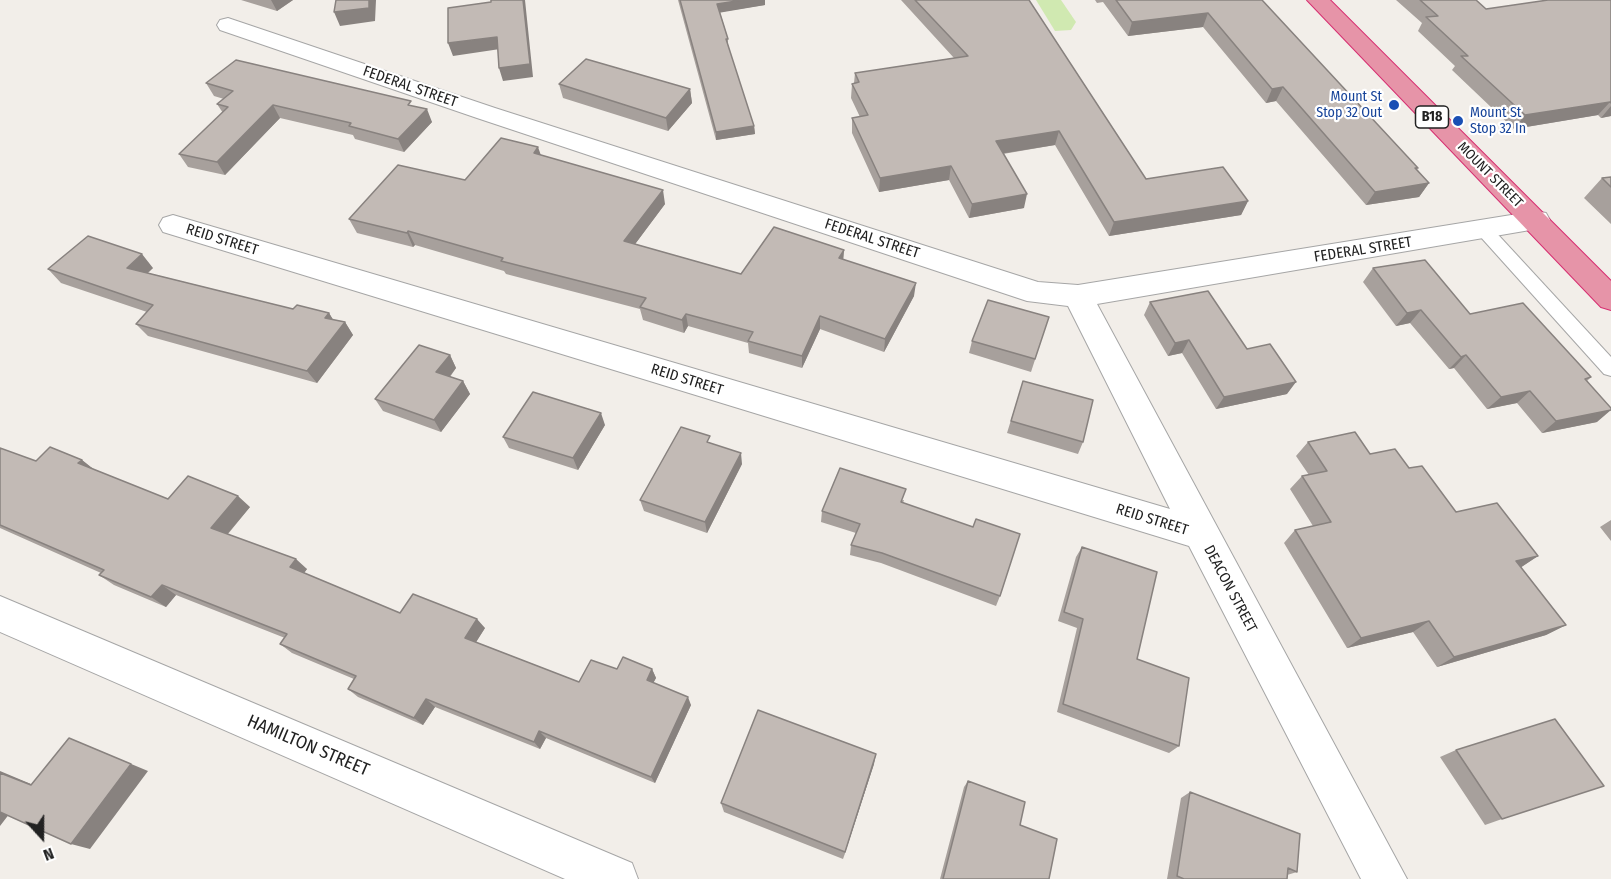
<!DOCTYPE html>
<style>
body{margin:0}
#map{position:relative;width:1611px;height:879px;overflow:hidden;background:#f2eee9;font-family:"Fira Sans Condensed",sans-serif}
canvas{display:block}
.north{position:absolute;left:12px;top:807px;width:60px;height:60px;-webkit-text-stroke:4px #fff;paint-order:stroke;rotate:159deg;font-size:16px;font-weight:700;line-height:24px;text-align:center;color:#222}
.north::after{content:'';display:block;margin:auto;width:21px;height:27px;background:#222;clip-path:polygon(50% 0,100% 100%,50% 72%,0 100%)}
</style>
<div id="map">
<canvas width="1611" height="879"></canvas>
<div class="north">N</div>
</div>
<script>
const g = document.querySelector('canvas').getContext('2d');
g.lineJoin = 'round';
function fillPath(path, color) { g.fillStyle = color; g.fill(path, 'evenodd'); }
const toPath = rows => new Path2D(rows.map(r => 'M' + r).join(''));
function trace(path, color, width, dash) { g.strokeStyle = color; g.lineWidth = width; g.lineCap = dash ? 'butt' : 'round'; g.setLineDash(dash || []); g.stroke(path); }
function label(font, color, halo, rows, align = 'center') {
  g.font = font + ' "Fira Sans Condensed",sans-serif'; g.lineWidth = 4.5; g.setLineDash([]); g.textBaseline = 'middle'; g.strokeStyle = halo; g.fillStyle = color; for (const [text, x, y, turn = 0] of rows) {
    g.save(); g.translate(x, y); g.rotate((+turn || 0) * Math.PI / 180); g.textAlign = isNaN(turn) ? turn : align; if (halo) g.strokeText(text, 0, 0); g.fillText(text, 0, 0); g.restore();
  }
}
fillPath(toPath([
 [1036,0,1061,0,1076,22,1071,30,1055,31]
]), '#d0e9b1');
const lane = toPath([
 [1484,224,1490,226,1611,357,1611,376,1604,374,1478,234,1476,230,1478,226,1484,224]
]);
const street = toPath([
 [228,18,495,108,1038,282,1078,285,1536,211,1546,213,1550,220,1546,227,1536,229,1097,304,1407,879,1361,879,1189,546,163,232,159,225,163,218,173,215,1170,509,1068,306,1027,301,477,118,220,30,217,25,220,20,228,18],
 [0,596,632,863,638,879,565,879,0,632,0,596]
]);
const highway = toPath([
 [1307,0,1330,0,1611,281,1611,310,1601,307,1307,0]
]);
trace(lane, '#a6a6a6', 2);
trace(street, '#a6a6a6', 2);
trace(highway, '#d72e71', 2);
fillPath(lane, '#fff');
fillPath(street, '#fff');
fillPath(highway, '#e694a8');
fillPath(toPath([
 [241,0,293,0,277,11],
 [678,0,765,0,765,5,720,12,728,39,728,47,754,126,755,134,716,140],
 [901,0,1029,0,1146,179,1248,201,1241,215,1109,236,1055,145,1003,154,1024,208,969,218,949,180,879,192,852,133,852,118,860,117,851,98,852,84,854,83,855,73,954,58],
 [1095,0,1262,0,1418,168,1417,169,1429,183,1419,197,1366,205,1276,101,1266,103,1203,27,1128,36,1103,2,1097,3],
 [1396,0,1476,0,1486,9,1611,0,1611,116,1601,118,1598,115,1514,129,1452,70,1455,66,1418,31,1422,23],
 [206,83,413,106,432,122,404,152,355,139,353,135,280,118,225,175,188,167,179,154,223,113,217,104,224,99,214,96],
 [559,84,690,89,692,103,668,131,563,98],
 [541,155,665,204,635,244,741,274,844,250,843,259,914,296,884,352,820,329,802,368,749,353,748,343,688,326,684,333,643,320,640,309,506,274,504,271,415,245,413,247,357,233,349,219],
 [1611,177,1611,224,1584,198,1602,178],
 [153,268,148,273,293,309,329,313,333,320,345,322,353,335,317,383,148,336,136,324,147,312,61,283,48,269],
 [1373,268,1470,314,1591,377,1587,381,1597,422,1542,433,1517,403,1487,409,1454,368,1449,369,1410,323,1396,326,1363,282],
 [1150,302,1247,349,1287,394,1216,409,1182,353,1168,356,1144,315],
 [1049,317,1031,372,969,353,972,341],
 [450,355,456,368,450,377,463,381,470,394,441,432,383,411,375,399],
 [1023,381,1083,442,1078,454,1007,433],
 [605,425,578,470,509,448,503,437],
 [1308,442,1370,454,1409,468,1456,512,1538,556,1521,567,1566,625,1546,635,1437,667,1413,632,1347,648,1284,543,1295,530,1313,526,1290,489,1302,476,1309,475,1296,456],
 [711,443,742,464,707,533,644,511,640,500],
 [0,448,36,461,82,460,94,470,168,499,250,507,228,534,307,569,304,573,400,613,485,628,476,642,579,682,617,669,652,669,656,678,653,683,691,705,655,783,546,738,540,749,435,707,423,725,358,697,348,689,354,679,292,653,280,644,285,638,176,595,166,607,114,585,99,575,101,573,0,528],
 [904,500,903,503,1000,596,996,606,881,563,850,555,851,545,856,533,821,522,822,511],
 [1611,520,1611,541,1600,527],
 [1082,547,1137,659,1179,746,1169,753,1057,712,1077,628,1058,621,1076,557],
 [1456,750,1502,819,1485,825,1440,757],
 [874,764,843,859,724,812,721,803],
 [968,781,1049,879,940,879,964,787],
 [1190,792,1297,872,1287,875,1287,879,1167,879,1181,798]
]), '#a7a09c');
fillPath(toPath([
 [271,0,293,0,277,11],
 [369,0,376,0,375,21,340,26,334,12],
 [523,0,525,0,533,77,503,81,499,68],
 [743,0,765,0,765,5,718,13,717,4],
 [1208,13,1203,27,1128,36,1132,22],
 [497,37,500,49,453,56,448,43],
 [1283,87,1276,101,1266,103,1272,89],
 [690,89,692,103,668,131,666,118],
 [1610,102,1598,115,1514,129,1525,115],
 [273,105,280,118,225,175,217,162],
 [1611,106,1611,116,1601,118],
 [427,109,432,122,404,152,398,139],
 [754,126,755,134,716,140,716,132],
 [1059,131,1055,145,993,155,996,141],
 [538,147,543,161,534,153],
 [951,166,949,180,879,192,880,178],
 [1429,183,1419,197,1366,205,1375,192],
 [663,190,665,204,627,255,624,241],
 [1027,194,1024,208,969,218,972,204],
 [1248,201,1241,215,1109,236,1114,222],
 [408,231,415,245,413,247,407,233],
 [844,250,843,263,839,258],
 [142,254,153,268,138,281,127,268],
 [916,283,914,296,884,352,885,339],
 [1421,310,1410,323,1396,326,1407,313],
 [329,313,337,326,325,318],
 [686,314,688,326,684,333,682,320],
 [820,316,820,329,802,368,802,356],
 [345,322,353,335,317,383,307,371],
 [1189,340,1182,353,1168,356,1175,343],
 [450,355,456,368,443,385,436,372],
 [1466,355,1454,368,1449,369,1461,357],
 [463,381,470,394,441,432,434,420],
 [1296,382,1287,394,1216,409,1224,397],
 [1530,391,1517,403,1487,409,1501,397],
 [1611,410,1597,422,1542,433,1556,421],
 [601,413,605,425,578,470,573,458],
 [741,453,742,464,707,533,705,522],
 [82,460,96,471,78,463],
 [238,496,250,507,224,538,211,528],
 [1538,556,1520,568,1516,561],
 [296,559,307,569,301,577,290,567],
 [162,585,176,595,166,607,151,597],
 [477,619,485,628,473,647,465,638],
 [1429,621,1413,632,1347,648,1361,638],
 [1566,625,1546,635,1437,667,1454,657],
 [652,669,656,678,650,689,647,680],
 [688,697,691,705,655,783,651,777],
 [426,699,435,707,423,725,414,718],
 [539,731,546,738,540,749,534,742],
 [69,738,148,771,90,849,71,844],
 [876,754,874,764,843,859,845,852],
 [0,771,50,792,31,785,0,773],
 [0,810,10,813,0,826]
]), '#88827f');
const building = toPath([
 [336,0,369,0,369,8,334,12,336,0],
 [491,0,523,0,530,64,499,68,497,37,448,43,448,8,491,2,491,0],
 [680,0,743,0,717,4,728,39,726,39,754,126,716,132,680,0],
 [915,0,1029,0,1146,179,1223,167,1248,201,1114,222,1059,131,996,141,1027,194,972,204,951,166,880,178,852,118,868,115,852,84,859,82,855,73,968,56,915,0],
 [1116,0,1262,0,1418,168,1415,168,1429,183,1375,192,1283,87,1272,89,1208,13,1132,22,1116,0],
 [1420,0,1476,0,1486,9,1548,0,1611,0,1611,103,1610,102,1525,115,1461,56,1468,56,1426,17,1438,16,1420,0],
 [586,59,690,89,666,118,559,84,586,59],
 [236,60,411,101,408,105,427,109,398,139,349,126,351,123,273,105,217,162,179,154,228,107,217,104,233,91,206,83,236,60],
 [501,138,538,147,534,153,663,190,624,241,741,274,774,227,844,250,839,258,916,283,885,339,820,316,802,356,748,341,753,332,686,314,682,320,640,307,646,298,501,261,503,258,408,231,407,233,349,219,398,165,465,180,501,138],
 [1611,177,1611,187,1602,178,1611,177],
 [88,236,142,254,127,268,293,309,297,305,329,313,325,318,345,322,307,371,136,324,153,305,48,269,88,236],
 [1425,260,1470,314,1523,303,1591,377,1585,379,1611,408,1611,410,1556,421,1530,391,1501,397,1466,355,1461,357,1421,310,1407,313,1373,268,1425,260],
 [1208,291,1247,349,1270,344,1296,382,1224,397,1189,340,1175,343,1150,302,1208,291],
 [988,300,1049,317,1035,359,972,341,988,300],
 [419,345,450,355,436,372,463,381,434,420,375,399,419,345],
 [1023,381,1093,400,1083,442,1011,421,1023,381],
 [533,392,601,413,573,458,503,437,533,392],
 [681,427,710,436,707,442,741,453,705,522,640,500,681,427],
 [1355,432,1370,454,1395,449,1409,468,1422,466,1456,512,1497,503,1538,556,1516,561,1566,625,1454,657,1429,621,1361,638,1295,530,1331,522,1302,476,1327,471,1308,442,1355,432],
 [50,447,82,460,78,463,168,499,188,476,238,496,211,528,296,559,290,567,400,613,413,594,477,619,465,638,579,682,591,660,617,669,623,657,652,669,647,680,688,697,651,777,539,731,534,742,426,699,414,718,348,689,356,676,280,644,287,634,162,585,151,597,99,575,104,570,0,525,0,448,36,461,50,447],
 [840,468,906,489,901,502,973,527,976,519,1020,534,1000,596,882,553,851,545,860,524,822,511,840,468],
 [1082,547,1157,572,1137,659,1189,678,1179,746,1063,704,1083,619,1064,612,1082,547],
 [758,710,876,754,845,852,721,803,758,710],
 [1555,719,1604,786,1502,819,1456,750,1555,719],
 [69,738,131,764,71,844,0,812,0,773,31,785,69,738],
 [968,781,1025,802,1020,825,1057,839,1049,879,943,879,968,781],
 [1190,792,1300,834,1297,872,1288,868,1287,879,1184,879,1177,876,1190,792]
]);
fillPath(building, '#c2bab5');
trace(building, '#88827f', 1.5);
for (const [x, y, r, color] of [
 [1394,105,6,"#1a4fb4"],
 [1458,121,6,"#1a4fb4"]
]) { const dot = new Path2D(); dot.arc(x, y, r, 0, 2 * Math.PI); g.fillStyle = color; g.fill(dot); trace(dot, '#fff', 2); }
label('14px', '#164399', '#fff', [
 ["Mount St",1382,97],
 ["Stop 32 Out",1382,113],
 ["Mount St",1470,113,"left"],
 ["Stop 32 In",1470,129,"left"]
], 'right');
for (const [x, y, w] of [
 [1432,117,33]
]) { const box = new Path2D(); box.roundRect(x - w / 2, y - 11, w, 22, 4.5); g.fillStyle = '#fff'; g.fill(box); trace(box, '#222', 1.5); }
label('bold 14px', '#222', null, [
 ["B18",1432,117]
]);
label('14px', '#222', '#fff', [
 ["MOUNT STREET",1490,175,45]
]);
label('15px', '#222', '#fff', [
 ["FEDERAL STREET",410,87,19],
 ["FEDERAL STREET",872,239,18],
 ["REID STREET",222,240,17],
 ["FEDERAL STREET",1363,250,-9],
 ["REID STREET",687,380,17],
 ["REID STREET",1152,520,17],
 ["DEACON STREET",1230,589,62]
]);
label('18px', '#222', '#fff', [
 ["HAMILTON STREET",308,746,23]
]);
</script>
